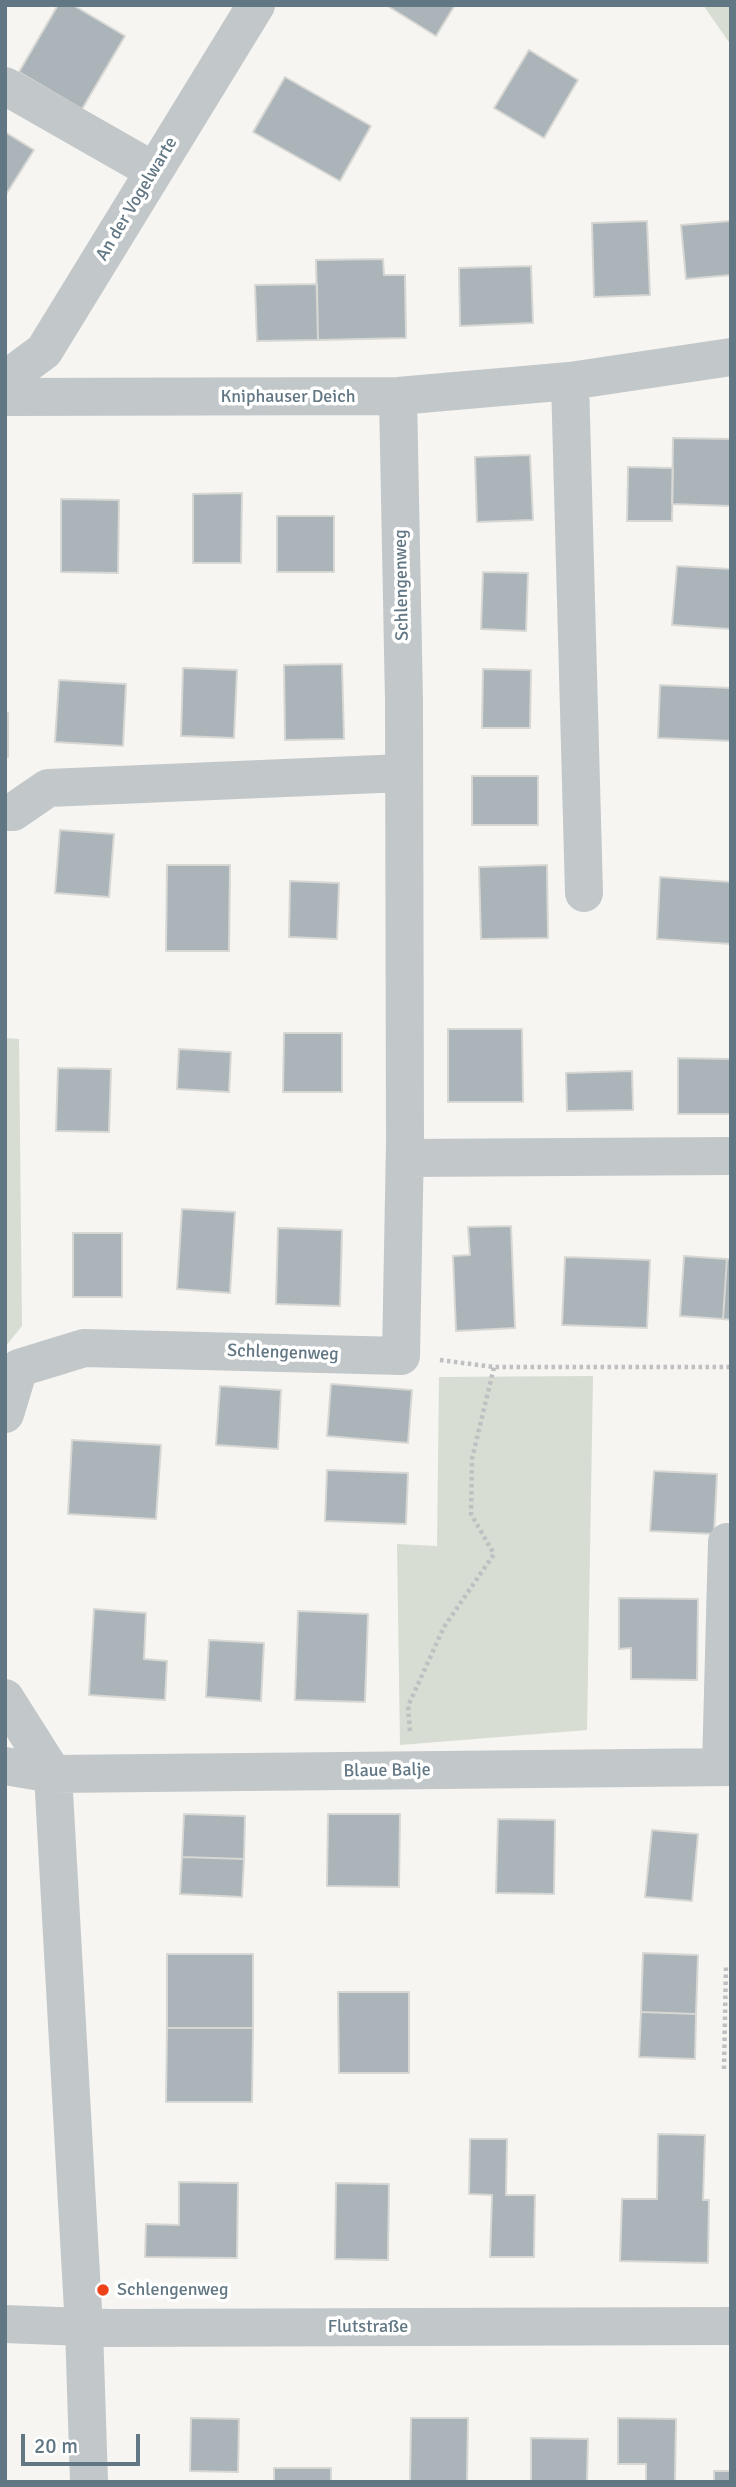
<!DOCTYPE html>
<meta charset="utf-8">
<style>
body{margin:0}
#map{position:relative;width:736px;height:2487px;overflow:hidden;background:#f6f5f1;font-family:Signika,sans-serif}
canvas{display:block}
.frame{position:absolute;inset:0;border:7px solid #627784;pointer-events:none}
.scale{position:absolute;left:21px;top:2434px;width:119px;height:32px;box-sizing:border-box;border:4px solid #627784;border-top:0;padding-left:9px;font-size:21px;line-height:24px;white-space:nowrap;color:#627784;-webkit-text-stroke:5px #fff;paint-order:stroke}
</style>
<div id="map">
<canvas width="736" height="2487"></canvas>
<div class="frame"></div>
<div class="scale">20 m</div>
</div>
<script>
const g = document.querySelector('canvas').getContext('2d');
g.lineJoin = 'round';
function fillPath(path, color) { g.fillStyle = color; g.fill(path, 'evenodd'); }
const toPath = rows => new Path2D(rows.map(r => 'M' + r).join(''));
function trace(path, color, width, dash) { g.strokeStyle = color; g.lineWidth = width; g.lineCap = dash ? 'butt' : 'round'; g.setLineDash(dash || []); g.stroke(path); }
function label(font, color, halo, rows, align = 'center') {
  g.font = font + ' Signika,sans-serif'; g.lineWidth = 7; g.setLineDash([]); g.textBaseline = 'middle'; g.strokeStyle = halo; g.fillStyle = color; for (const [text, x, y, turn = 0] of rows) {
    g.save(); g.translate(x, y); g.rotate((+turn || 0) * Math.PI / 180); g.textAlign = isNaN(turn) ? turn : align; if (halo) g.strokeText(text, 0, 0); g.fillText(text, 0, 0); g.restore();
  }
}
fillPath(toPath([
 [703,5,731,5,731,45],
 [5,1038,19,1039,22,1326,5,1347],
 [593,1376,587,1730,400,1745,397,1544,437,1546,439,1377]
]), '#d7ddd2');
const building = toPath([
 [58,5,73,5,125,36,82,109,19,72,58,5],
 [386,5,455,5,436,36,386,5],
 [529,50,578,80,544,138,494,108,529,50],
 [285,77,371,126,340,181,253,132,285,77],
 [5,132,34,150,5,196,5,132],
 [647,221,650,295,594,297,592,223,647,221],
 [731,221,731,275,686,279,681,225,731,221],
 [383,259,384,275,405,275,406,338,318,340,316,260,383,259],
 [531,266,533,323,460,326,459,268,531,266],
 [317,284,318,340,257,341,255,285,317,284],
 [673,438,731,439,731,506,672,504,673,438],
 [530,455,533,520,477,522,475,457,530,455],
 [628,467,673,468,672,521,627,521,628,467],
 [242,493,241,563,193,563,193,494,242,493],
 [61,499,119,500,118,573,61,572,61,499],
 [277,516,334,516,334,572,277,572,277,516],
 [677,566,731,569,731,629,672,625,677,566],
 [483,572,528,573,526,631,481,629,483,572],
 [342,664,344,739,285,740,284,665,342,664],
 [183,668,237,670,234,738,181,736,183,668],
 [483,669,531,670,530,728,482,728,483,669],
 [59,680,126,684,123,746,55,742,59,680],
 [660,685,731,688,731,741,658,738,660,685],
 [5,713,8,713,8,757,5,757,5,713],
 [472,776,538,776,538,825,472,825,472,776],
 [60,830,114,834,109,897,55,893,60,830],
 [167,865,230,865,229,951,166,951,167,865],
 [547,865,548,938,481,939,479,867,547,865],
 [660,877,731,882,731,944,657,939,660,877],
 [290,881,339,883,337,939,289,937,290,881],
 [448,1029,522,1029,523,1102,448,1102,448,1029],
 [284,1033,342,1033,342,1092,283,1092,284,1033],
 [179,1049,231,1052,229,1092,177,1089,179,1049],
 [678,1058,731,1059,731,1114,678,1114,678,1058],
 [58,1068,111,1069,109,1132,56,1131,58,1068],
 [632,1071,633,1110,567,1111,566,1073,632,1071],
 [182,1209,235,1212,230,1293,177,1289,182,1209],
 [511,1226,515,1328,456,1331,453,1256,470,1255,468,1227,511,1226],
 [278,1228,342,1230,340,1306,276,1304,278,1228],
 [73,1233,122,1233,122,1297,73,1297,73,1233],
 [684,1256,727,1259,723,1319,680,1316,684,1256],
 [565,1257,650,1260,647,1328,562,1325,565,1257],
 [727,1259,731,1259,731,1320,723,1319,727,1259],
 [331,1384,412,1390,408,1443,327,1436,331,1384],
 [220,1386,281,1390,278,1449,216,1445,220,1386],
 [72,1440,161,1445,156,1519,68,1514,72,1440],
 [327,1470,408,1473,406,1524,325,1521,327,1470],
 [654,1471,717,1474,714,1534,650,1531,654,1471],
 [619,1598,698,1599,697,1680,631,1679,631,1648,619,1649,619,1598],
 [94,1609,146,1613,144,1659,167,1661,165,1700,89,1695,94,1609],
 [298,1611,368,1614,365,1702,295,1700,298,1611],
 [209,1640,264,1643,261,1701,206,1697,209,1640],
 [184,1814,245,1816,244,1859,182,1857,184,1814],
 [328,1814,400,1814,399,1887,327,1886,328,1814],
 [498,1819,555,1820,554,1894,496,1893,498,1819],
 [652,1830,698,1834,692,1901,645,1897,652,1830],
 [182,1857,244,1859,242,1897,180,1894,182,1857],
 [643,1953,698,1955,696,2014,641,2012,643,1953],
 [167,1954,253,1954,253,2028,167,2028,167,1954],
 [338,1992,409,1992,409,2073,339,2073,338,1992],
 [641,2012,696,2014,695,2059,639,2057,641,2012],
 [167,2028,253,2028,252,2102,166,2102,167,2028],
 [658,2134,705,2135,703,2200,709,2200,708,2263,620,2261,622,2199,657,2199,658,2134],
 [470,2139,507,2139,506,2195,535,2195,534,2257,490,2257,492,2195,469,2194,470,2139],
 [179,2182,238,2183,237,2258,145,2257,146,2224,179,2225,179,2182],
 [336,2183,389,2184,388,2260,335,2259,336,2183],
 [191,2418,239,2419,238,2472,190,2471,191,2418],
 [411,2418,468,2418,467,2482,410,2482,411,2418],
 [618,2418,676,2419,675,2482,646,2482,646,2464,618,2464,618,2418],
 [531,2438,588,2439,587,2482,531,2482,531,2438],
 [274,2468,331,2468,331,2482,274,2482,274,2468],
 [714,2471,731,2471,731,2482,714,2482,714,2471]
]);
fillPath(building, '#abb4b9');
trace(building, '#d7d7d4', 2);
trace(toPath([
 [440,1360,494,1367,731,1367],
 [410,1731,408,1706,444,1627,494,1554,471,1514,472,1459,494,1367],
 [724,2069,726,1964]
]), '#bec0c2', 4.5, [3.5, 3.5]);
trace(toPath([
 [5,86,154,171],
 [5,380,44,351,256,5],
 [570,381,584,893],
 [5,397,398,396,570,381,731,357],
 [5,812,13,812,48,788,403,773],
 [405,1158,731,1156],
 [5,1414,19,1368,84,1348,401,1356,405,1142,404,701,398,396],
 [5,1698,53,1774,84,2328,89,2482],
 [5,1766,53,1774,731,1767],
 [721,1767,727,1542],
 [5,2324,110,2328,731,2326]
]), '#c2c7c9', 38);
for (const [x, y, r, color] of [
 [103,2290,7,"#ee4219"]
]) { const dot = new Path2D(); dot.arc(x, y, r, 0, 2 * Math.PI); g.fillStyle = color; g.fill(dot); trace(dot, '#fff', 2.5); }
label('18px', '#627784', '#fff', [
 ["An der Vogelwarte",137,199,-59],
 ["Kniphauser Deich",288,397],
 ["Schlengenweg",402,585,-91],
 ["Schlengenweg",283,1353,2],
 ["Blaue Balje",387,1771,-1],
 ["Flutstraße",368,2327]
]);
label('18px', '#627784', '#fff', [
 ["Schlengenweg",117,2290]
], 'left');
</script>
